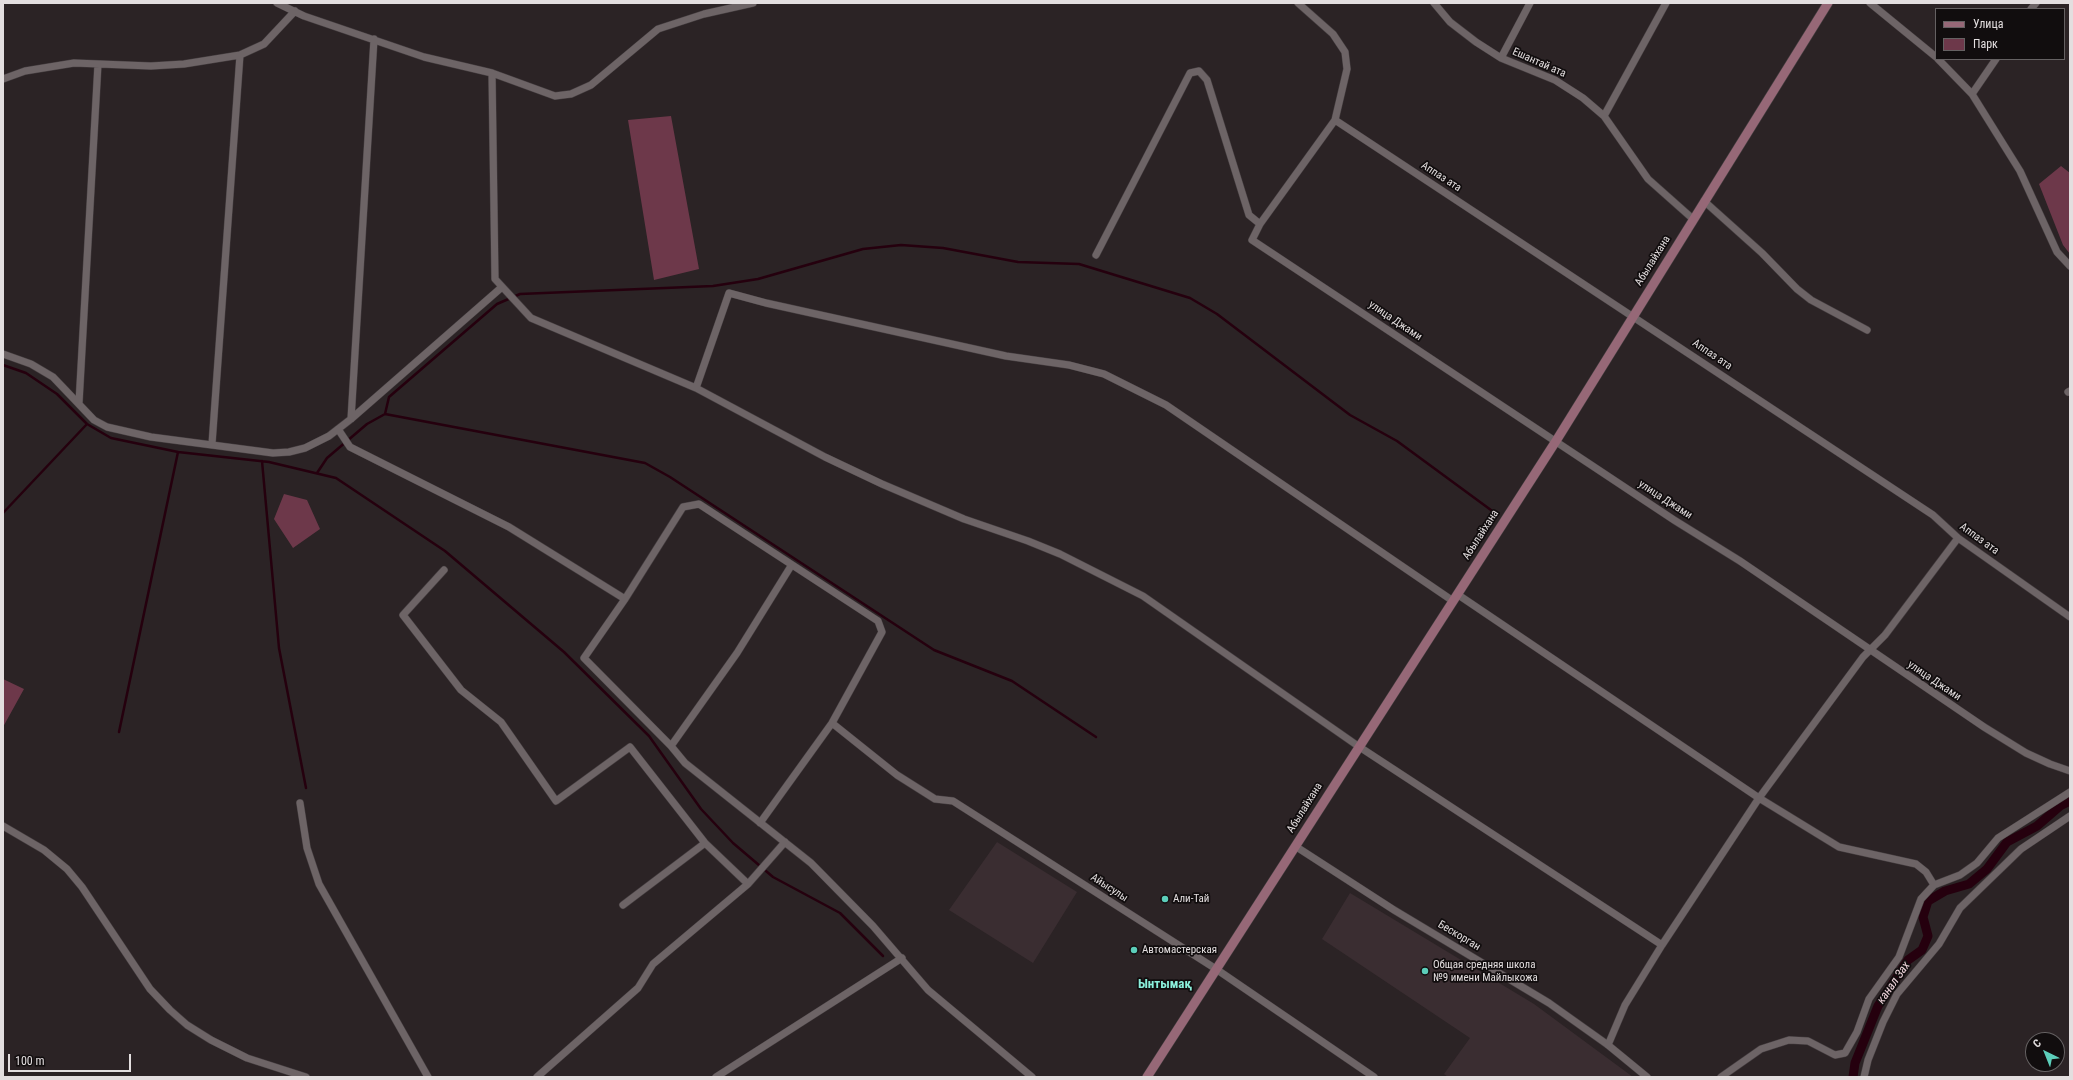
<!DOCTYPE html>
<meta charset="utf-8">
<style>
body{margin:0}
#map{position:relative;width:2073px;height:1080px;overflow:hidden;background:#2b2325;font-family:"Roboto Condensed",sans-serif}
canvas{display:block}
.frame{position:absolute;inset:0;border:4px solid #e3dedf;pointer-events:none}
.legend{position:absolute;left:1935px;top:8px;width:130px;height:52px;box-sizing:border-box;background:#110d0e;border:1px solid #656162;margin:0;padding:5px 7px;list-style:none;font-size:12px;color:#e3dedf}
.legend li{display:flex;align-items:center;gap:8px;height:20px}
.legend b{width:20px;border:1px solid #656162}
.north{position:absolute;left:2025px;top:1032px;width:40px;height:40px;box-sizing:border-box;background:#110d0e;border:1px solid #656162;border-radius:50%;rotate:317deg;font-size:11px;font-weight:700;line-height:16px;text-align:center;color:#e3dedf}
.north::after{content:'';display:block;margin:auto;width:14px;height:18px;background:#5cceba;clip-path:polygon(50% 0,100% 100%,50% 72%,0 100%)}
.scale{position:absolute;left:8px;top:1054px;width:123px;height:18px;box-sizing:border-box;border:2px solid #e3dedf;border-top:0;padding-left:5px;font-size:12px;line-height:14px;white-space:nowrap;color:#e3dedf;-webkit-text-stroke:3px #110d0e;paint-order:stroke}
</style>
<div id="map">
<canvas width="2073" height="1080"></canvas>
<div class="frame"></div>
<ul class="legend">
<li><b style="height:5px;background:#966877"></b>Улица</li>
<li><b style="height:11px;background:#6d384a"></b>Парк</li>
</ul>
<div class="north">С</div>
<div class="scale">100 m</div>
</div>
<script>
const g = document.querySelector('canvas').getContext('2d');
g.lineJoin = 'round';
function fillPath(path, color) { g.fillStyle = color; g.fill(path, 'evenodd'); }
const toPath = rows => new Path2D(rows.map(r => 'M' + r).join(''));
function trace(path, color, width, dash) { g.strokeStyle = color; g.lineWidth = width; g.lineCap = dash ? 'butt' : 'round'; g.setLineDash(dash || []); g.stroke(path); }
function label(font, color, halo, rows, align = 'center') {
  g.font = font + ' "Roboto Condensed",sans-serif'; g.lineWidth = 3.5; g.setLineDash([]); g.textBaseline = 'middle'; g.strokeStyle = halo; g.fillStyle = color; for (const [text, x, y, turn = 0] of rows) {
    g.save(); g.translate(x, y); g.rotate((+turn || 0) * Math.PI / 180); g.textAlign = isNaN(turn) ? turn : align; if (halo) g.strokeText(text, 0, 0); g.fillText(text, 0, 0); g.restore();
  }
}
fillPath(toPath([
 [997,842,1077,892,1033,963,949,910],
 [1350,893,1534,1004,1633,1077,1448,1077,1444,1074,1470,1038,1322,939]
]), '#3a2d31');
fillPath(toPath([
 [671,116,699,269,654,280,628,120],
 [2061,166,2070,173,2070,254,2063,245,2039,184],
 [284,494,307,500,320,529,293,548,274,519],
 [3,679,24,689,3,727]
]), '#6d384a');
trace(toPath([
 [3,365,26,373,57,394,87,424,111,438,178,452,269,462,336,478,445,551,564,652,649,736,701,809,733,843,773,877,840,913,883,956],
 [385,414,389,397,497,304,520,294,713,286,758,279,863,249,901,245,943,248,1018,262,1079,264,1190,298,1217,314,1350,415,1397,441,1495,513],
 [262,461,279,648,306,788],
 [317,473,327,458,367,424,385,414,645,463,670,477,934,650,1012,681,1096,737],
 [3,513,87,424],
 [119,732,178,452]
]), '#25000e', 2.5);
trace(toPath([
 [1853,1077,1855,1063,1878,1006,1908,960,1922,950,1928,936,1923,917,1928,901,1945,891,1969,884,1987,869,2007,842,2037,826,2060,806,2070,801]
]), '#25000e', 9);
const minor = toPath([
 [277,3,304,16,424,57,492,73,555,96,571,94,591,85,658,29,704,14,753,3],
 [1298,3,1333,34,1345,52,1347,69,1335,120,1260,224,1252,240,1674,520,1740,561,1984,727,2026,753,2050,764,2070,771],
 [1434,3,1450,22,1476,42,1501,58,1555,80,1583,98,1604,116,1648,179,1693,219],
 [1870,3,1936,57],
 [2031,9,2036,3],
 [1501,58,1530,3],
 [1938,59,1972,94,2020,171,2057,252,2070,266],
 [492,73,495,279,531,318,696,388,825,457,882,484,964,519,1028,541,1060,554,1143,596,1358,746,1662,945],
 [3,79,25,71,74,63,151,66,184,64,240,55,264,44,295,11],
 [1972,94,1996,59],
 [1604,116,1666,3],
 [1335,120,1933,515,1958,538,2070,617],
 [1704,201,1762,253,1797,289,1811,300,1867,330],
 [1096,255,1190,73,1199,71,1207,80,1249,215,1260,224],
 [3,354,31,364,53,377,94,420,107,427,151,437,273,453,289,452,305,448,329,436,351,419,502,287],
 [696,388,729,293,766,303,1006,356,1069,365,1104,374,1166,405,1453,601],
 [2068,392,2070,391],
 [79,403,98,64],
 [351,419,374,39],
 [338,429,350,447,509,527,625,599],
 [212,444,240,55],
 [444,570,403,615,461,690,501,722,556,801,630,747,705,843,748,884,785,842],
 [1457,594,1759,798,1839,847,1916,864,1926,872,1934,885],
 [832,723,897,775,935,799,953,801,1216,969,1374,1077],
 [671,746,737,653,791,566],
 [300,803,307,848,319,884,428,1077],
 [760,823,832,723,882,632,878,621,699,504,683,507,625,599,584,658,671,746,685,763,811,863,873,926,928,990,1032,1077],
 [3,826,44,850,67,869,82,887,150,989,170,1010,187,1025,211,1040,247,1058,306,1077],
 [1295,846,1394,910,1549,1003,1608,1045,1647,1077],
 [623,905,705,843],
 [1608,1045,1625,1005,1662,945,1759,798,1863,657,1885,635,1958,538],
 [537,1077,638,988,653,964,748,884],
 [716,1077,902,958],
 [1721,1077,1761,1049,1789,1040,1808,1041,1835,1055,1845,1053,1857,1032,1869,999,1899,957,1921,899,1934,885,1960,875,1977,863,1998,838,2070,792],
 [1864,1077,1868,1060,1883,1022,1897,994,1939,944,1960,908,2021,849,2070,816]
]);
const secondary = toPath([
 [1147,1077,1556,441,1828,3]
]);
trace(minor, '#453e40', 8);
trace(secondary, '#453e40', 10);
trace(minor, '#6d6466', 7);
trace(secondary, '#966877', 9);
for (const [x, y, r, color] of [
 [1165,899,4,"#5cceba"],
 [1134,950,4,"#5cceba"],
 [1425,971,4,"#5cceba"]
]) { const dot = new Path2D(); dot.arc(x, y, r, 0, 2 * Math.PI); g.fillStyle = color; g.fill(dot); trace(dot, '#110d0e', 1.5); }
label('11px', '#e3dedf', '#110d0e', [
 ["Ешантай ата",1539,63,24],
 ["Аппаз ата",1441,177,33],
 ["Абылайхана",1653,261,-58],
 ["улица Джами",1395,321,34],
 ["Аппаз ата",1712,355,34],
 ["улица Джами",1665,500,33],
 ["Абылайхана",1481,535,-57],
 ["Аппаз ата",1979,539,36],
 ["улица Джами",1934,681,34],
 ["Абылайхана",1305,808,-58],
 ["Айысулы",1109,888,33],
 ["Бескорган",1459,936,31]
]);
label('11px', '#e3dedf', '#110d0e', [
 ["Али-Тай",1173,899],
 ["Автомастерская",1142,950],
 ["Общая средняя школа",1433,965],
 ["№9 имени Майлыкожа",1433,978]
], 'left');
label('italic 12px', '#f1d7de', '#110d0e', [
 ["канал Зах",1894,983,-55]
]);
label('bold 13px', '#8aefdb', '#110d0e', [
 ["Ынтымақ",1165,985]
]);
</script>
